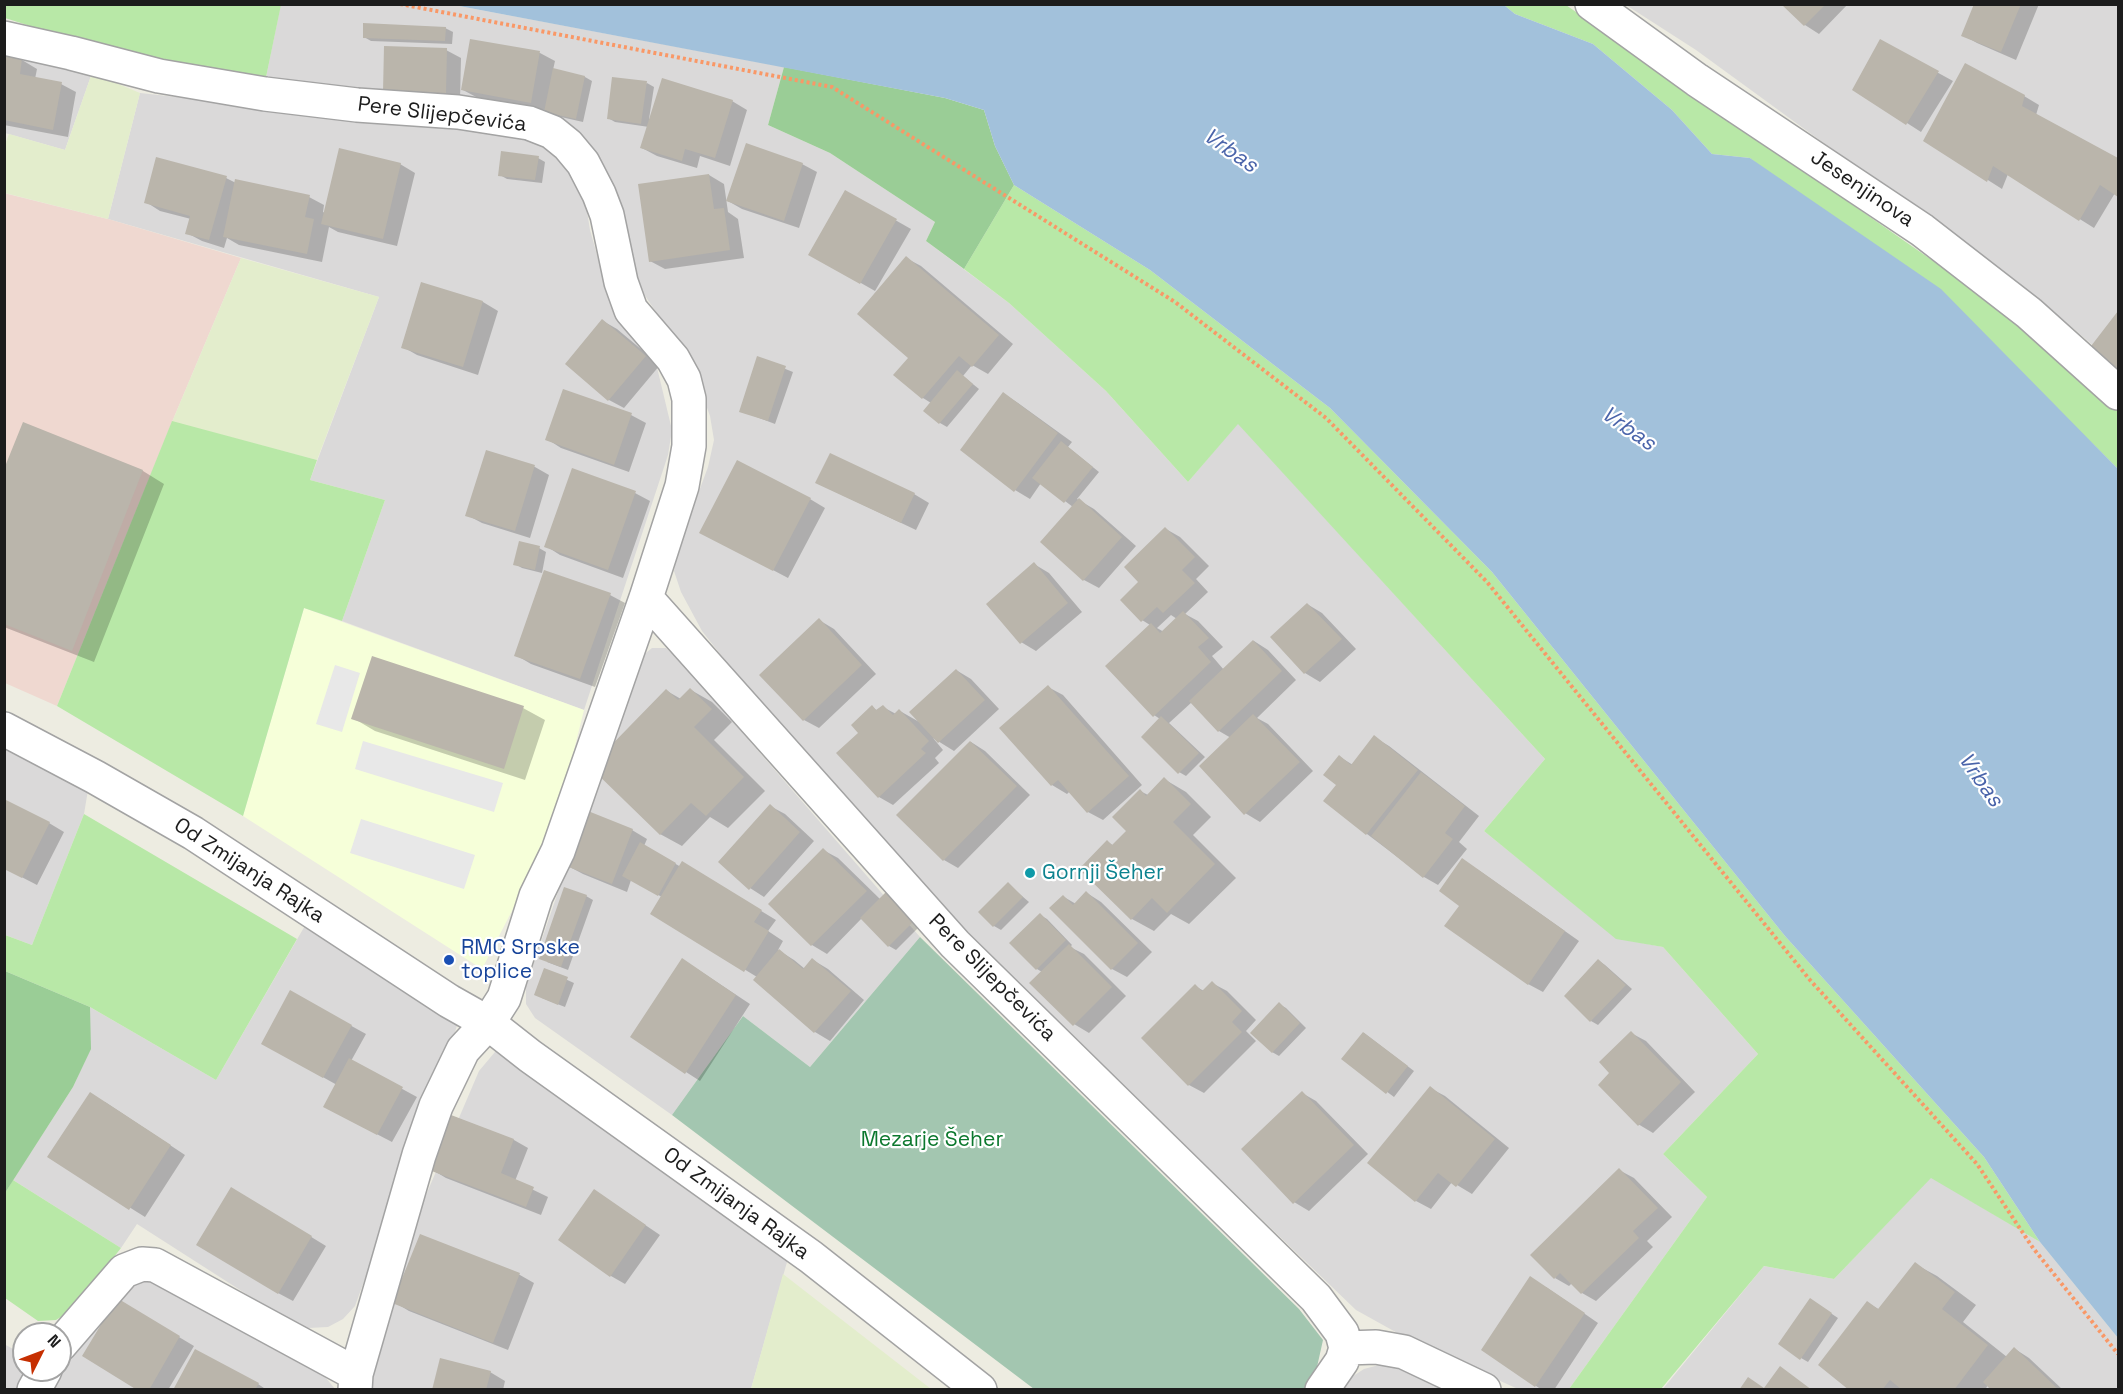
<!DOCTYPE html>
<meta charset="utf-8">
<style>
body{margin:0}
#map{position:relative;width:2123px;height:1394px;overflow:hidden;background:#edece1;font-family:"Space Grotesk",sans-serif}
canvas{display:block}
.frame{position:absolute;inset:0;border:6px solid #1c1c1c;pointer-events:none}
.north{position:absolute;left:12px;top:1322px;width:60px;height:60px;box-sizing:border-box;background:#fff;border:2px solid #a4a4a4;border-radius:50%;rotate:48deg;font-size:16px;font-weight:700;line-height:24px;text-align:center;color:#1c1c1c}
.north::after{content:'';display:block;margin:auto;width:21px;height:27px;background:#c62f01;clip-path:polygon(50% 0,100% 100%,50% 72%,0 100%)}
</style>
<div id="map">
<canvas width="2123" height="1394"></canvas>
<div class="frame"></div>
<div class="north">N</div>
</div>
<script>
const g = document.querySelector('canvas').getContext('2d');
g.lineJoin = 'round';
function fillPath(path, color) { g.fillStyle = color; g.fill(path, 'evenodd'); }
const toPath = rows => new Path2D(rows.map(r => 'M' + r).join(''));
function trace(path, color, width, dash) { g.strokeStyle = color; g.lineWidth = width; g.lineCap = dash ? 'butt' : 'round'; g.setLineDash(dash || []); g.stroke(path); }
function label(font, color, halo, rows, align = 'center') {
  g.font = font + ' "Space Grotesk",sans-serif'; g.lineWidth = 4.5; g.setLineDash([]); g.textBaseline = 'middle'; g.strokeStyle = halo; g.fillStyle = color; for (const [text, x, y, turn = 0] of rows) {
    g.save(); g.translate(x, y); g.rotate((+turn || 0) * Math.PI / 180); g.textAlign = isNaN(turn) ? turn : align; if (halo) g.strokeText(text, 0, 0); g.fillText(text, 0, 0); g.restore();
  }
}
fillPath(toPath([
 [281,4,454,5,784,67,768,125,830,153,935,222,926,241,1009,303,1106,391,1188,482,1238,423,1545,759,1484,831,1616,938,1663,947,1758,1054,1663,1154,1707,1197,1569,1389,1518,1389,1410,1340,1356,1310,972,941,728,664,702,631,681,592,674,571,678,548,708,467,714,440,710,416,697,380,681,350,644,294,579,141,265,82],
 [1626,5,2118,5,2118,367,2046,305,1696,50],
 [5,53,92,73,65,150,5,133],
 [140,93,325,113,475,126,531,139,553,153,574,177,585,199,590,230,608,294,655,359,672,430,668,455,584,710,342,621,385,500,310,480,379,297,108,219],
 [652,648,666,648,680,661,920,937,810,1067,743,1016,672,1115,535,1018,526,1004,526,986,637,660],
 [5,741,89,784,84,814,32,945,5,935],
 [310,917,459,1019,449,1052,439,1074,355,1306,343,1319,328,1327,308,1328,290,1322,137,1224,121,1248,13,1180,73,1087,90,1050,90,1007,216,1080],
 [500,1046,789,1255,751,1389,368,1390,423,1202,479,1071],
 [1931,1177,2040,1242,2118,1338,2118,1389,1662,1390,1764,1266,1834,1279],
 [144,1281,162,1283,322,1373,335,1389,51,1390,67,1360,119,1290],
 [4,1344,24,1355,24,1370,30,1370,18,1389,5,1389],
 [1379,1365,1408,1370,1448,1390,1338,1390,1344,1382,1364,1369]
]), '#dad9d9');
fillPath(toPath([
 [4,193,108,219,241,258,172,422,57,706,5,683]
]), '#efd8d0');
fillPath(toPath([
 [304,608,584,710,564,790,534,868,482,969,243,816]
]), '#f6ffd9');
fillPath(toPath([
 [92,73,140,93,108,219,5,193,4,147,9,134,65,150],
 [241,258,379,297,317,460,172,422],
 [783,1274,931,1389,751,1389]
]), '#e3edcc');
fillPath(toPath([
 [5,5,281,5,265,82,158,64,65,37,5,18],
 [1504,5,1566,5,1969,286,2068,359,2118,408,2118,469,2094,445,1750,158,1712,154,1672,110,1593,44,1515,14],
 [1014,185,1150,270,1330,408,1492,572,1785,936,1984,1157,2040,1242,1931,1178,1834,1279,1764,1266,1661,1389,1569,1389,1707,1197,1663,1154,1758,1054,1663,947,1616,939,1484,831,1545,759,1238,424,1188,482,1106,391,1009,303,964,269],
 [172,421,317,460,310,480,385,500,342,621,304,608,243,816,57,706],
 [84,814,297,939,216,1080,90,1007,5,971,5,935,32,945],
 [13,1180,121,1248,72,1310,56,1320,38,1321,5,1298,5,1193]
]), '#b8e8a7');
fillPath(toPath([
 [784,67,945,98,984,110,995,146,1014,185,964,269,926,241,935,222,830,153,768,125],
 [5,971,90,1007,91,1049,73,1087,5,1193]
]), '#9acd96');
fillPath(toPath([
 [920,937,1299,1309,1323,1340,1317,1367,1305,1389,1034,1389,672,1115,743,1016,810,1067]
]), '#a3c6b0');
fillPath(toPath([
 [335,665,360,673,342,732,316,724],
 [363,741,503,783,494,812,355,769],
 [361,819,475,855,464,889,350,853]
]), '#e8e8e8');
fillPath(toPath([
 [454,5,1504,5,1515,14,1593,44,1672,110,1712,154,1750,158,1941,289,2118,469,2118,1338,2040,1242,1984,1157,1785,936,1492,572,1330,408,1150,270,1014,185,995,146,984,110,945,98]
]), '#a2c1db');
fillPath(toPath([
 [1784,4,1848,4,1819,34,1805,25],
 [1976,4,2039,4,2016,60,1977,43,1963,35],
 [445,28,453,32,452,44,371,41,364,37],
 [472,41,540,53,555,61,553,70,585,77,592,81,583,122,552,115,545,110,478,98,463,90],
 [1880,41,1953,81,1921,132,1854,89],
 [446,50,461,58,460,101,399,99],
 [4,57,22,60,37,69,35,79,61,84,76,92,68,137,4,125],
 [647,83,654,87,649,119,732,101,747,110,730,166,700,156,697,168,657,156,642,148,649,127,615,122,608,118],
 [2024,96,2039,105,2036,115,2118,160,2118,195,2115,193,2094,228,2008,174,2002,189,1925,140],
 [538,158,545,162,542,183,507,179,500,175],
 [400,164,415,173,397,246,338,232,329,227,322,262,239,245,227,238,224,248,202,241,187,233,191,219,160,211,146,202,226,178,236,183,309,197,324,205,323,212,325,213],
 [802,164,817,172,799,228,742,209,728,201],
 [709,175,724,184,728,212,738,219,744,258,665,269,650,261],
 [846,192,911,229,875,291,810,254],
 [906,258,921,266,1013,344,988,374,972,365,963,376,979,389,947,427,940,423,931,403,923,398,910,358],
 [422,284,483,302,498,311,478,375,417,355,403,347],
 [2118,313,2118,372,2090,350],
 [603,321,617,329,660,365,624,408,609,400,567,364],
 [758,358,793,372,775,424,741,411],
 [1004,394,1018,403,1072,442,1068,447,1099,472,1077,499,1094,509,1136,546,1099,588,1084,580,1073,507,1041,483,1030,499,1015,490],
 [631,415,646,423,629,472,561,448,547,439],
 [24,424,143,471,164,484,94,662,4,627,4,473],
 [487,452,535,467,549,475,530,538,482,523,467,515],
 [817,483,914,494,929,503,916,530],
 [635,493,650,501,623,578,560,555,546,546],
 [810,499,825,508,788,578,716,540],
 [1166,529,1180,537,1209,566,1196,579,1208,592,1185,614,1198,621,1223,647,1212,656,1224,670,1254,641,1268,650,1296,680,1257,718,1268,724,1313,771,1260,822,1245,813,1231,738,1219,731,1192,702,1169,723,1205,757,1186,776,1179,772,1160,719,1154,715,1150,625,1142,620,1141,582],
 [1171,615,1177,619,1164,632,1157,628],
 [539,548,546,552,542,573,522,568,515,564],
 [1034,564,1049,573,1082,612,1036,651,1021,642],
 [610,595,625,603,595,687,531,664,516,655],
 [1307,604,1322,613,1356,649,1320,682,1305,673,1272,637],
 [819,620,834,629,876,674,819,728,804,720],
 [956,670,971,679,999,709,954,751,933,738,943,750,935,758,939,763,893,805,879,797,860,733,872,707,878,711,883,707,896,714,900,711,921,723],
 [1048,687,1063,695,1142,785,1103,820,1088,812,1070,791,1067,794,1052,785,1001,728],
 [691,690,712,702,732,722,714,740,765,791,728,828,710,817,682,846,660,834,667,691,681,699],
 [523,708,545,720,525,780,375,731,353,718],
 [1374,737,1389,746,1479,816,1459,842,1467,849,1438,885,1424,877,1367,834,1338,785,1340,757,1353,765],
 [971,742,985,751,1030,795,958,868,944,860],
 [1164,779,1186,792,1211,817,1193,835,1236,878,1189,924,1171,914,1154,931,1132,919,1108,842,1114,846,1128,831,1140,791,1148,795],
 [770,806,785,814,814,841,764,897,750,888],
 [49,823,64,832,37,885,4,868],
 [632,830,647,839,644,846,681,867,697,872,776,920,768,931,783,941,778,950,794,960,805,969,813,960,828,969,864,1000,830,1041,815,1032,755,980,757,977,652,913,662,897,631,880,627,892,583,874,568,866],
 [823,850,838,858,881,900,921,925,896,950,889,946,862,918,827,954,812,945,770,904],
 [1477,869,1579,941,1543,992,1528,984,1461,905],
 [1008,884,1029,902,1001,930,994,926,980,912],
 [1087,893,1101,902,1152,952,1127,977,1112,969,1064,897,1076,904],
 [586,896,593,900,568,970,547,962],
 [1040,915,1047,919,1072,945,1070,947,1084,954,1126,996,1089,1033,1074,1024,1042,972,1037,969],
 [1599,961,1605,965,1632,989,1598,1025,1591,1021],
 [697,969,750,1004,700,1081,686,1072],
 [545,970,574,983,565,1007,542,998],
 [1212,983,1227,991,1256,1020,1246,1031,1256,1041,1204,1093,1189,1085,1143,1038,1195,986,1204,991],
 [290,992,366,1034,351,1061,417,1097,392,1142,340,1115,337,1085,278,1052],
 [1279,1004,1286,1008,1306,1028,1279,1056,1272,1052],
 [1364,1033,1414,1071,1394,1097,1343,1059],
 [1631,1033,1646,1041,1695,1092,1653,1133,1638,1124,1611,1073],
 [1430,1088,1445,1096,1509,1148,1472,1194,1452,1182,1431,1209,1416,1201],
 [1302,1093,1316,1101,1368,1154,1309,1211,1294,1202],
 [105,1102,185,1155,145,1217,49,1157],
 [452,1116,514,1140,528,1148,515,1181,548,1197,541,1215,446,1178,431,1169],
 [1619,1170,1634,1178,1672,1217,1647,1241,1653,1247,1596,1301,1582,1293,1572,1283,1569,1286,1555,1278],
 [595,1191,660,1235,625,1284,611,1276],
 [246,1197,326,1246,293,1301,278,1293],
 [420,1236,520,1275,534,1283,508,1350,409,1311,394,1302],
 [1915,1264,1937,1276,1976,1305,1963,1322,2007,1357,2015,1349,2029,1358,2063,1390,1993,1390,1988,1385,1985,1390,1851,1390,1868,1303,1880,1310],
 [1546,1287,1598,1323,1554,1390,1542,1390,1483,1350],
 [117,1300,194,1346,168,1390,140,1390],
 [1817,1304,1838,1318,1808,1362,1801,1358],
 [490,1372,505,1381,503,1390,433,1390],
 [258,1384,267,1390,175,1390]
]), '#0003');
fillPath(toPath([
 [1974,4,2021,4,2001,52,1961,36],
 [1782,5,1825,5,1804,26],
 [363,23,446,27,445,41,363,38],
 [470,39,540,51,531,103,461,90],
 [1880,39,1939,71,1906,125,1852,90],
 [384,46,447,48,446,93,383,92],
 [4,55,22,59,20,74,62,82,53,130,4,120],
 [1965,63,2025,95,2022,106,2118,158,2118,197,2100,185,2079,221,1993,166,1987,182,1923,141],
 [553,68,585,76,576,119,544,112],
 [612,77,647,81,641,124,607,119],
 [662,78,733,100,715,158,685,149,682,161,640,148],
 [746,143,803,163,784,221,726,201],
 [339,148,401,163,383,239,321,224],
 [501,151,539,156,535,180,498,176],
 [156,157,227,176,209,240,185,234,190,216,144,203],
 [709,174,714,209,724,208,730,250,649,262,638,184],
 [235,179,310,195,305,217,314,219,307,254,223,237],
 [845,190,897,219,860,284,808,255],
 [906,256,999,335,972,367,959,356,922,399,893,375,908,358,857,314],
 [421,282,483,301,463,367,401,348],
 [2118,311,2118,374,2088,350],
 [602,319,646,356,608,401,565,364],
 [757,356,786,366,768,421,739,412],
 [957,370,973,384,939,424,923,411],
 [563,389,632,413,614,465,545,440],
 [1003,392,1058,433,1014,492,960,450],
 [23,422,143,470,72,651,4,624,4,469],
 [1061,441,1093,467,1064,503,1032,478],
 [486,450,535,465,515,531,465,516],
 [830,453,915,493,901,523,815,483],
 [737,460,811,498,773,571,699,533],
 [572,468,636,491,608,570,544,547],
 [1079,498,1122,537,1083,581,1040,542],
 [1165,527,1195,557,1182,570,1195,583,1163,613,1157,607,1141,622,1120,600,1138,582,1124,567],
 [519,541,540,546,535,570,513,565],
 [1034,562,1068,603,1020,644,986,604],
 [544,570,611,593,580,679,514,656],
 [1307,603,1342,639,1304,674,1270,637],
 [1183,611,1209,638,1198,647,1211,662,1153,717,1105,666,1151,623,1160,633],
 [819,618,862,665,803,721,759,675],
 [1253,640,1282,671,1218,732,1189,701],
 [372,656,524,706,504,769,351,719],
 [956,669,985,700,938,743,909,712],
 [1048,685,1129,776,1087,813,1058,780,1051,786,999,728],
 [690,688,712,709,694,727,744,777,706,816,691,803,660,835,590,767,666,689,678,700],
 [872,705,876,710,883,705,893,715,899,709,929,741,921,749,926,753,878,798,836,753,858,733,851,725],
 [1253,714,1300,762,1244,815,1199,766],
 [1161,716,1199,753,1178,774,1141,737],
 [1374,735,1418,770,1366,835,1323,801,1336,785,1323,775,1339,755,1351,765],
 [970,741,1017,786,943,861,896,815],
 [1421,772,1465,806,1445,833,1453,839,1423,878,1371,836],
 [1164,777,1191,804,1173,822,1215,864,1167,913,1152,898,1131,920,1079,869,1107,840,1112,845,1126,831,1112,817,1140,789,1146,796],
 [4,799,50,822,22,878,4,869],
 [770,804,800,832,749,890,718,862],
 [588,811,633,829,612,884,566,866],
 [640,842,676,863,658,896,622,876],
 [823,848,867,891,811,946,768,904],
 [1462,858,1565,931,1528,985,1444,926,1459,906,1439,891],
 [682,861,762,910,754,922,769,931,744,972,650,914],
 [1008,882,1023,897,993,927,978,912],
 [564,887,587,895,561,967,539,959],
 [887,891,915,920,888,947,860,918],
 [1086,891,1138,943,1111,970,1049,908,1063,895,1073,905],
 [1040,913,1066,940,1036,970,1009,943],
 [1069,944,1112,987,1073,1026,1029,983],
 [779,949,803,969,812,958,851,991,814,1033,753,980],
 [682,958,736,995,685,1074,630,1037],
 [1598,959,1626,985,1590,1022,1564,996],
 [544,968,568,977,558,1005,534,995],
 [1212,981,1242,1011,1232,1022,1242,1032,1188,1086,1141,1038,1195,984,1202,991],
 [290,990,352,1025,323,1078,261,1044],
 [1279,1002,1300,1023,1272,1053,1250,1033],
 [1631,1031,1681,1082,1638,1126,1598,1085,1609,1073,1599,1062],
 [1363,1032,1408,1066,1386,1094,1341,1059],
 [349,1058,403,1087,377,1135,323,1107],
 [1430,1086,1495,1139,1456,1187,1438,1173,1415,1202,1367,1163],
 [1302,1091,1354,1145,1293,1204,1241,1149],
 [90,1092,171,1145,129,1210,47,1157],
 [451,1115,514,1139,501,1173,534,1187,526,1207,429,1170],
 [1619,1168,1658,1208,1633,1231,1639,1238,1581,1294,1560,1273,1554,1279,1530,1255],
 [231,1187,312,1236,278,1294,196,1245],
 [594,1189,646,1225,610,1277,558,1240],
 [420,1234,520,1273,493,1343,392,1303],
 [1915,1262,1955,1292,1942,1309,1988,1345,1954,1390,1902,1390,1890,1380,1882,1390,1849,1390,1818,1365,1867,1301,1878,1309],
 [1530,1276,1585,1313,1535,1387,1481,1350],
 [117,1298,180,1336,149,1390,137,1390,82,1356],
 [1810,1298,1832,1313,1800,1360,1778,1344],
 [2014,1347,2059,1390,1991,1390,1983,1382],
 [195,1349,259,1383,255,1390,173,1390],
 [440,1358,491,1371,486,1390,432,1390],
 [1780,1366,1812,1390,1739,1390,1748,1377,1764,1388]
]), '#bab5ab');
const minor = toPath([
 [1592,4,1697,80,1922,230,2029,313,2118,393],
 [4,38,71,53,159,76,265,94,357,105,458,112,529,123,552,132,568,145,583,163,599,194,607,215,621,282,631,310,673,359,684,379,689,399,689,446,682,486,646,598,558,851,536,896,504,998,488,1023,463,1050,436,1106,419,1155,356,1374,355,1390],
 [646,598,955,944,1316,1298,1342,1333,1346,1348,1342,1361,1322,1390],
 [60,1345,124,1271,142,1264,155,1265,356,1374],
 [1346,1348,1376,1347,1404,1352,1484,1390],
 [34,1390,45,1370]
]);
const tertiary = toPath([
 [4,729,95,777,193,833,449,1001,488,1023,530,1056,811,1257,980,1390]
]);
trace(minor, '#a3a3a3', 36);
trace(tertiary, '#a3a3a3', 36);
trace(toPath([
 [400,4,832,87,1175,302,1326,418,1487,582,1810,980,1977,1164,2033,1248,2118,1354]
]), '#f99867', 4, [3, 3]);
trace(minor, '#fff', 33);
trace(tertiary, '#fff', 33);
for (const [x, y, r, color] of [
 [1030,873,6,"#0f9aa8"],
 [449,960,6,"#1a4fb4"]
]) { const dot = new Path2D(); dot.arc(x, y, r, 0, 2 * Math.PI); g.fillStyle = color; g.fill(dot); trace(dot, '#fff', 2); }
label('21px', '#1c1c1c', '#fff', [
 ["Pere Slijepčevića",442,115,7],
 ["Jesenjinova",1862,189,34],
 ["Od Zmijanja Rajka",249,871,33],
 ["Pere Slijepčevića",992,978,45],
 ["Od Zmijanja Rajka",736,1204,36]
]);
label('21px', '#0d838f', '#fff', [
 ["Gornji Šeher",1042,873]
], 'left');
label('21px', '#164399', '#fff', [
 ["RMC Srpske",461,948],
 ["toplice",461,972]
], 'left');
label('21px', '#0c782e', '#fff', [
 ["Mezarje Šeher",932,1140]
]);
label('italic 22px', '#4a64aa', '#fff', [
 ["Vrbas",1230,151,35],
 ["Vrbas",1628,429,35],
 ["Vrbas",1980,780,55]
]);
</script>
